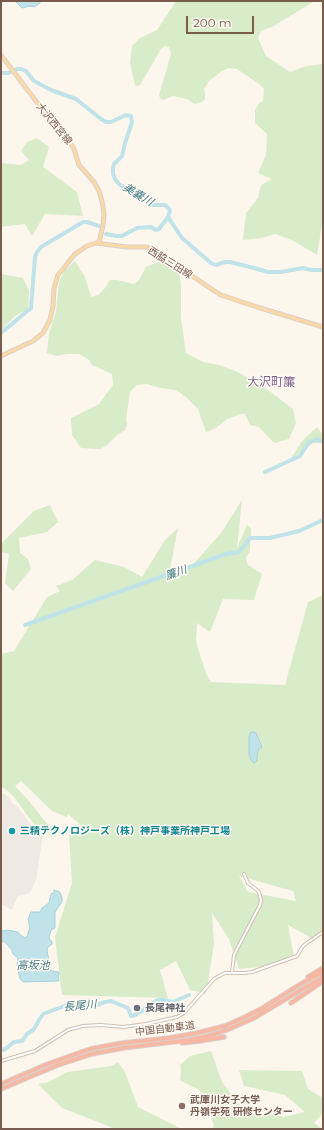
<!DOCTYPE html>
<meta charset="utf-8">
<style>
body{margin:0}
#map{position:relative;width:324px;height:1130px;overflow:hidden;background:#fdf6ec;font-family:Montserrat,sans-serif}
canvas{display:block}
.frame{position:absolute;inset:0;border:2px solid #7a5c4d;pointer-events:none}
.scale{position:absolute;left:186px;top:16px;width:68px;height:18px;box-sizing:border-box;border:2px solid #7a5c4d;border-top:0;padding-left:5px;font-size:12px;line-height:14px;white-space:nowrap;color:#7a5c4d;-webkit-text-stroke:3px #fffaf3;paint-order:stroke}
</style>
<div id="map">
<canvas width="324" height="1130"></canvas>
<div class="frame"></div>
<div class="scale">200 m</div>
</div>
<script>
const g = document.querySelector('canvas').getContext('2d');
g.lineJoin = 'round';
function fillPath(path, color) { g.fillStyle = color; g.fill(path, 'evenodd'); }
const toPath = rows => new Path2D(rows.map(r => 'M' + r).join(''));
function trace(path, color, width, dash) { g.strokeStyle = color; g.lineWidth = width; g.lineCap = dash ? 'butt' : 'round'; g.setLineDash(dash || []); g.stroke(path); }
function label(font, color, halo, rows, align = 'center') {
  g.font = font + ' Montserrat,"Noto Sans JP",sans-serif'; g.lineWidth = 3; g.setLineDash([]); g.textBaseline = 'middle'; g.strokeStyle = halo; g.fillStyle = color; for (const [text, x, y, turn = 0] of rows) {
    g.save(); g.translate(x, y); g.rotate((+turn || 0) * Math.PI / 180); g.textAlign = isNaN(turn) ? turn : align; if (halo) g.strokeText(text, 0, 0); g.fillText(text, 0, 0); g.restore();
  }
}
fillPath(toPath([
 [1,792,10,798,12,803,17,806,33,827,43,834,36,880,30,893,18,896,12,910,1,904]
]), '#efe9e4');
fillPath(toPath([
 [176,1,315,1,272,27,261,31,258,38,266,56,290,72,306,66,323,64,323,222,322,225,317,255,292,240,275,234,262,238,243,240,246,213,258,198,261,185,272,179,258,173,266,155,267,134,255,123,255,110,260,102,263,101,264,89,259,84,237,69,229,68,222,71,209,81,204,89,205,93,205,99,200,103,194,104,187,99,173,96,163,100,160,98,159,95,171,54,169,47,165,46,161,49,140,85,137,86,135,85,130,63,132,46,140,38,157,30],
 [37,138,49,147,43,167,77,192,83,216,45,214,32,236,25,224,1,227,1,163,21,165,29,160,21,151,27,142],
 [166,260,179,269,181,286,181,318,186,353,203,362,219,365,238,372,268,390,293,409,296,423,289,439,275,443,272,441,259,427,250,425,245,414,240,414,236,416,227,419,216,428,206,432,198,409,187,398,176,390,160,388,147,384,137,385,130,392,126,419,127,425,125,430,117,435,107,445,100,449,81,448,72,435,71,418,99,404,113,385,112,374,92,365,89,360,79,354,67,354,56,356,47,353,49,333,56,312,59,282,64,271,75,261,85,277,91,297,98,295,105,288,110,280,117,280,134,284,139,280,146,267,158,262],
 [1,274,23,278,29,291,28,309,15,316,1,330],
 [317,427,323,435,323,443,313,443,290,460,302,441],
 [242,500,237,548,247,525,251,528,250,551,246,558,248,565,262,574,254,600,223,599,210,632,197,623,196,642,206,673,211,682,285,685,308,602,323,595,323,934,311,938,288,925,294,957,260,967,239,969,229,939,212,913,214,944,206,994,190,990,176,961,160,970,168,998,62,995,55,937,72,883,69,835,84,828,68,814,67,817,52,811,21,781,15,786,29,801,48,825,56,830,55,837,33,823,14,797,4,788,1,788,1,654,14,651,47,597,60,591,56,586,72,580,95,560,124,567,142,577,165,540,178,528,170,569,182,575,196,561,221,533],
 [239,876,293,891,296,901,248,892],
 [50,505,58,522,47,532,19,538,20,553,28,559,31,569,13,591,5,583,9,554,1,552,1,544,34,511],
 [211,1051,222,1082,243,1109,283,1117,305,1112,285,1095,244,1086,239,1070,302,1071,308,1089,323,1098,323,1113,314,1123,323,1129,212,1129,214,1126,206,1100,199,1090,180,1080,181,1070,180,1065,190,1056],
 [118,1062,125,1072,138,1107,182,1129,116,1129,62,1108,38,1084,49,1082,67,1072,112,1066]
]), '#d8ecc9');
const water = toPath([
 [15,1,40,1,40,3,34,7,30,6,22,8,15,1],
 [251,732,254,732,256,733,262,747,259,749,257,754,257,761,254,763,251,760,249,754,249,736,251,732],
 [54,890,60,892,62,898,62,902,55,912,55,928,51,930,49,938,52,942,52,944,48,947,47,950,49,961,51,963,49,968,52,971,59,972,59,974,58,976,59,981,23,982,20,979,17,964,18,958,13,954,12,950,5,942,1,941,1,930,4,931,8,930,18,932,19,934,25,938,28,935,28,932,30,929,28,919,31,912,40,912,42,908,49,903,51,894,54,893,54,890]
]);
fillPath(water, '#bfe3e8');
trace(water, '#a5d3da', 1);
trace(toPath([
 [1,73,8,73,17,69,21,69,26,71,34,81,51,90,76,99,101,119,106,122,111,122,126,115,131,116,132,122,125,143,123,152,122,156,114,164,113,168,113,174,115,179,119,184,123,187,137,192,151,205,165,205,170,210,168,217,182,238,211,263,216,265,225,262,230,262,254,268,268,272,281,272,303,268,311,270,323,270],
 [106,234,116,236,122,236,137,228,151,227,156,230,159,229,168,217],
 [1,333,31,308,35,257,37,252,41,247,83,222,87,222,99,226],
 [265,472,300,456,309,442,317,439,323,442],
 [25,625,226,554,239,552,250,538,270,538,299,531,323,520],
 [1,1049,4,1050,14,1042,22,1041,27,1034,34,1029,39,1020,43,1014,67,1005,73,1003,94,1006,105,1002,111,1001,128,1008,131,1016,133,1016,144,1010,147,1006,158,1000,164,1000,173,1002,189,995]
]), '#bfe3e8', 4);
const minor = toPath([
 [232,973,234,955,260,905,261,900,259,892,257,890,248,883,244,874],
 [1,1061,35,1051,68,1030,83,1026,101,1025,123,1027,146,1024,177,1017,184,1013,214,979,219,976,225,973,245,973,252,972,297,956,303,946,307,943,323,932]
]);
const major = toPath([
 [1,55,42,109,68,139,74,149,79,165,94,182,99,191,102,201,104,214,103,225,99,243],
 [1,356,33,341,43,333,50,320,53,306,54,288,58,275,75,254,87,246,96,243,127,247,146,247,150,248,164,257,213,290,221,295,257,307,323,327]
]);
const highway = toPath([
 [308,977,323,968],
 [291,1003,323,981],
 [182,1043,200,1041,224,1037],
 [1,1084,45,1065,90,1049,122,1043,169,1038,197,1033,225,1026,243,1018,261,1009,299,985,323,972],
 [1,1089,58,1065,92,1054,123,1048,189,1040,208,1036,227,1030,254,1018,323,977]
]);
trace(minor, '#d1beb0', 4);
trace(major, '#dad1cd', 5);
trace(highway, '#dad1cd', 5.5);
trace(minor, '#fff', 2);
trace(major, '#fbd9a5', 3);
trace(highway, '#f7b7a3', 3.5);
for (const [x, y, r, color] of [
 [12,831,4,"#0f9aa8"],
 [137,1008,4,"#6b7280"],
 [182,1106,4,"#8d6e63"]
]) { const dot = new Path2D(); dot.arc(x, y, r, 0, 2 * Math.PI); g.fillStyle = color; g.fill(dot); trace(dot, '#fffaf3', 1.5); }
label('10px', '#7a5c4d', '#fffaf3', [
 ["大沢西宮線",54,124,51],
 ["西脇三田線",170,263,32],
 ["中国自動車道",165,1029,-7]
]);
label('bold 10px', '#0d838f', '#fffaf3', [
 ["三精テクノロジーズ（株）神戸事業所神戸工場",20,831]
], 'left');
label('bold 10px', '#5b616d', '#fffaf3', [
 ["長尾神社",145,1008]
], 'left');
label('bold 10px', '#785e54', '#fffaf3', [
 ["武庫川女子大学",190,1100],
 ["丹嶺学苑 研修センター",190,1112]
], 'left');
label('italic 11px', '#437c86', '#fffaf3', [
 ["美嚢川",138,195,31],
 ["簾川",176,573,-19],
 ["高坂池",33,966],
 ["長尾川",80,1006,-5]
]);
label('12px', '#846695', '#fffaf3', [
 ["大沢町簾",271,382]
]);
</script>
